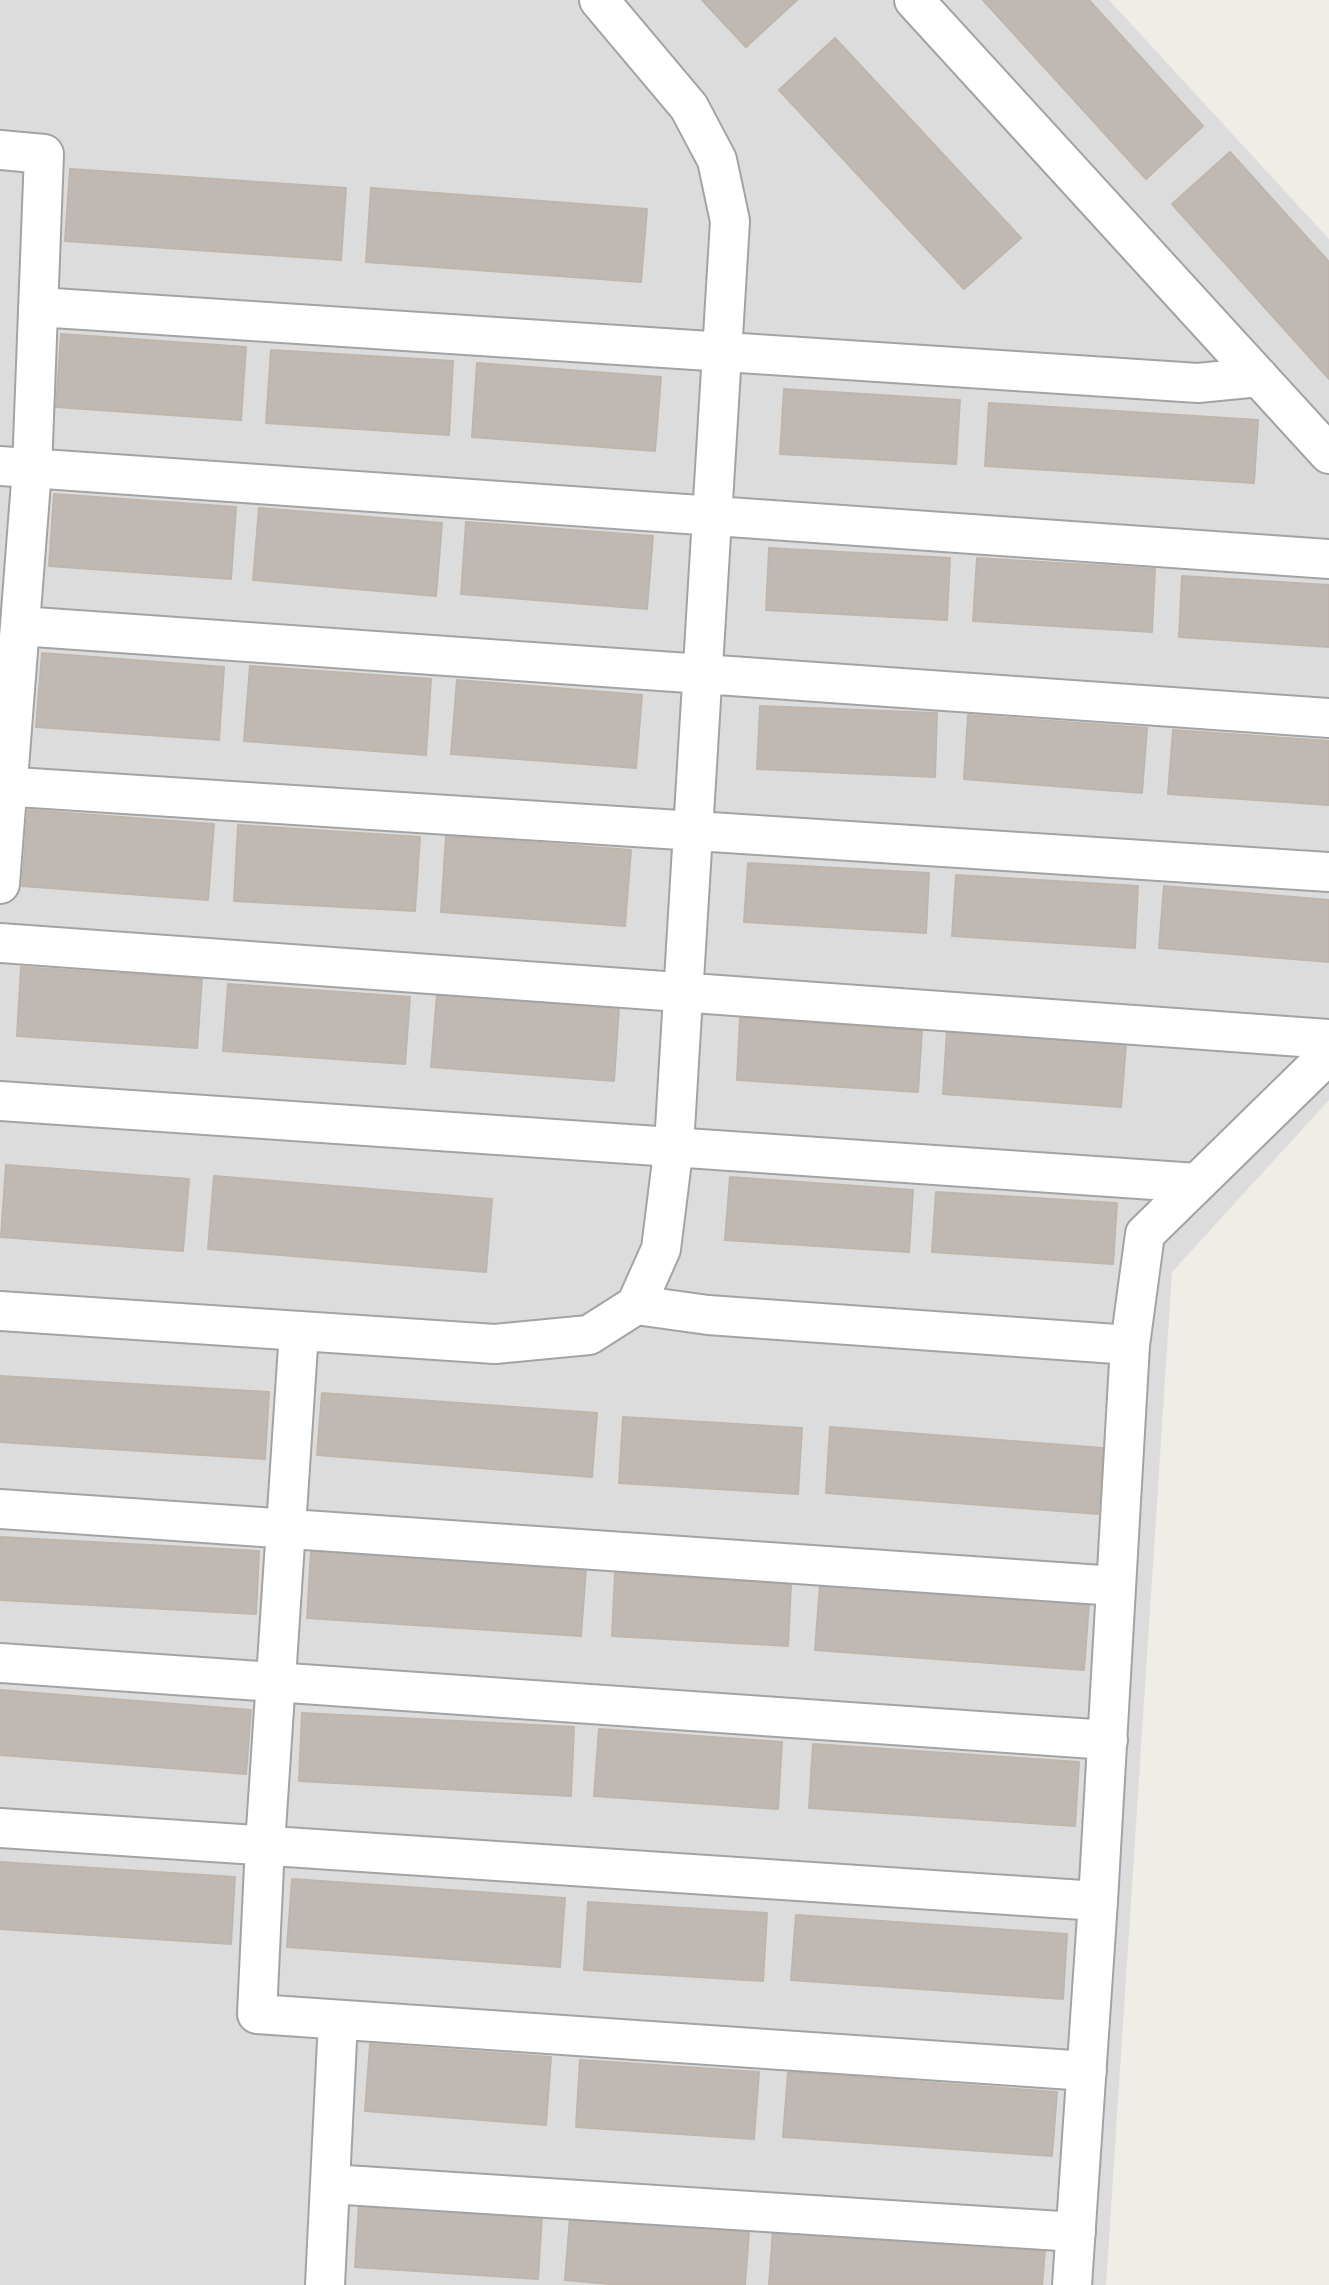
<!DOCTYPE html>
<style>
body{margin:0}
canvas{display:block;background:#efede6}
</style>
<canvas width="1329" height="2285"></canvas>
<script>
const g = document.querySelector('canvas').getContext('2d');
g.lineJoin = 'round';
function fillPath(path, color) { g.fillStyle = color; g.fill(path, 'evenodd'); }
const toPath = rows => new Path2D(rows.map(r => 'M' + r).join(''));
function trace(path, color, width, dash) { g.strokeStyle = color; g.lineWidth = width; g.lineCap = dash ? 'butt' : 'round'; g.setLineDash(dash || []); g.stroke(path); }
fillPath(toPath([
 [0,0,1109,0,1329,239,1329,1100,1172,1272,1106,2285,0,2285]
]), '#dddcdc');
const building = toPath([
 [702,0,797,0,746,47,702,0],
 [983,0,1089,0,1203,126,1146,179,983,0],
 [835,38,1021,238,964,289,779,90,835,38],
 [1230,152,1329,262,1329,379,1172,204,1230,152],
 [70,169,346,188,341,260,65,241,70,169],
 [371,188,647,209,641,282,366,262,371,188],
 [61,334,246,347,241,420,56,407,61,334],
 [271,350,453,361,449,435,266,423,271,350],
 [477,363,661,377,655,451,472,437,477,363],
 [784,389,960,400,956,464,780,454,784,389],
 [989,403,1258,420,1254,483,985,466,989,403],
 [54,494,236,507,231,579,49,566,54,494],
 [259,508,442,523,436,596,253,580,259,508],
 [466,522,653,536,647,609,461,594,466,522],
 [769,548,950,558,947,620,766,610,769,548],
 [977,558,1155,569,1152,632,973,621,977,558],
 [1182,576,1329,585,1329,647,1179,637,1182,576],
 [42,653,224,667,219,740,36,727,42,653],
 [250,666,431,679,426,755,244,741,250,666],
 [457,680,642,695,636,768,451,754,457,680],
 [760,706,937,713,935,777,757,769,760,706],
 [968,715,1147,728,1142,793,964,779,968,715],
 [1173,730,1329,741,1329,805,1168,794,1173,730],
 [28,810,214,824,208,900,22,886,28,810],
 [238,825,420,837,415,911,234,901,238,825],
 [446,836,631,850,625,926,441,912,446,836],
 [748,863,929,873,926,933,744,922,748,863],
 [956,875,1138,886,1135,948,952,936,956,875],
 [1164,886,1329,900,1329,962,1159,948,1164,886],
 [21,967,202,979,197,1048,17,1036,21,967],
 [228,984,410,997,405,1064,223,1051,228,984],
 [437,994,619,1008,614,1081,431,1067,437,994],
 [740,1018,922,1031,918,1092,737,1080,740,1018],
 [947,1031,1126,1044,1121,1107,943,1094,947,1031],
 [6,1165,189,1179,183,1251,1,1237,6,1165],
 [214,1176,492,1199,486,1272,208,1249,214,1176],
 [730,1177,913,1190,909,1252,725,1240,730,1177],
 [936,1192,1117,1203,1113,1264,932,1252,936,1192],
 [0,1376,269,1392,265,1459,0,1442,0,1376],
 [322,1393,597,1413,592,1477,317,1455,322,1393],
 [623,1417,802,1428,798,1494,619,1483,623,1417],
 [830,1427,1103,1448,1098,1514,826,1493,830,1427],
 [0,1537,259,1551,256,1614,0,1600,0,1537],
 [311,1551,586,1569,581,1636,307,1618,311,1551],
 [615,1573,791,1584,788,1646,612,1636,615,1573],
 [820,1584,1089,1604,1084,1670,815,1650,820,1584],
 [0,1690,251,1710,246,1774,0,1755,0,1690],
 [302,1713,574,1727,571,1796,299,1781,302,1713],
 [599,1729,782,1742,778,1809,594,1796,599,1729],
 [813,1744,1079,1762,1075,1826,809,1808,813,1744],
 [0,1862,235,1877,231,1944,0,1929,0,1862],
 [292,1879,565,1898,560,1967,287,1947,292,1879],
 [588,1902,767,1913,763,1981,584,1970,588,1902],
 [796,1915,1067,1934,1063,1999,791,1980,796,1915],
 [370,2044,551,2057,546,2125,365,2111,370,2044],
 [580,2060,759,2072,754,2139,576,2127,580,2060],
 [788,2072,1057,2092,1052,2156,783,2137,788,2072],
 [359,2204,542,2216,538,2279,355,2267,359,2204],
 [570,2217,749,2232,745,2285,620,2285,565,2280,570,2217],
 [773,2230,1045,2250,1042,2285,769,2285,773,2230]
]);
fillPath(building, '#c0b9b3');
trace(building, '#c0b5aa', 2);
const minor = toPath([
 [914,0,1329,454],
 [0,150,44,154,32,469,0,884],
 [38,307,1198,383,1259,377],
 [0,466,1329,559],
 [20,626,1329,718],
 [0,786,1329,872],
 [0,943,1329,1039],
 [0,1101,1197,1183],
 [636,1305,708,1315,1130,1345],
 [0,1311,495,1344,589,1335,636,1305,661,1249,674,1145,730,221,717,160,689,107,599,0],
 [299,1331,265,1845,257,2014,1087,2071],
 [0,1509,1116,1586],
 [0,1663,1108,1740],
 [0,1828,1098,1901],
 [330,2184,1076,2232],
 [325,2285,338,2020],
 [1072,2285,1098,1901,1130,1345,1145,1234,1329,1054]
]);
trace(minor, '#a3a3a3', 42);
trace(minor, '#fff', 38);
</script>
